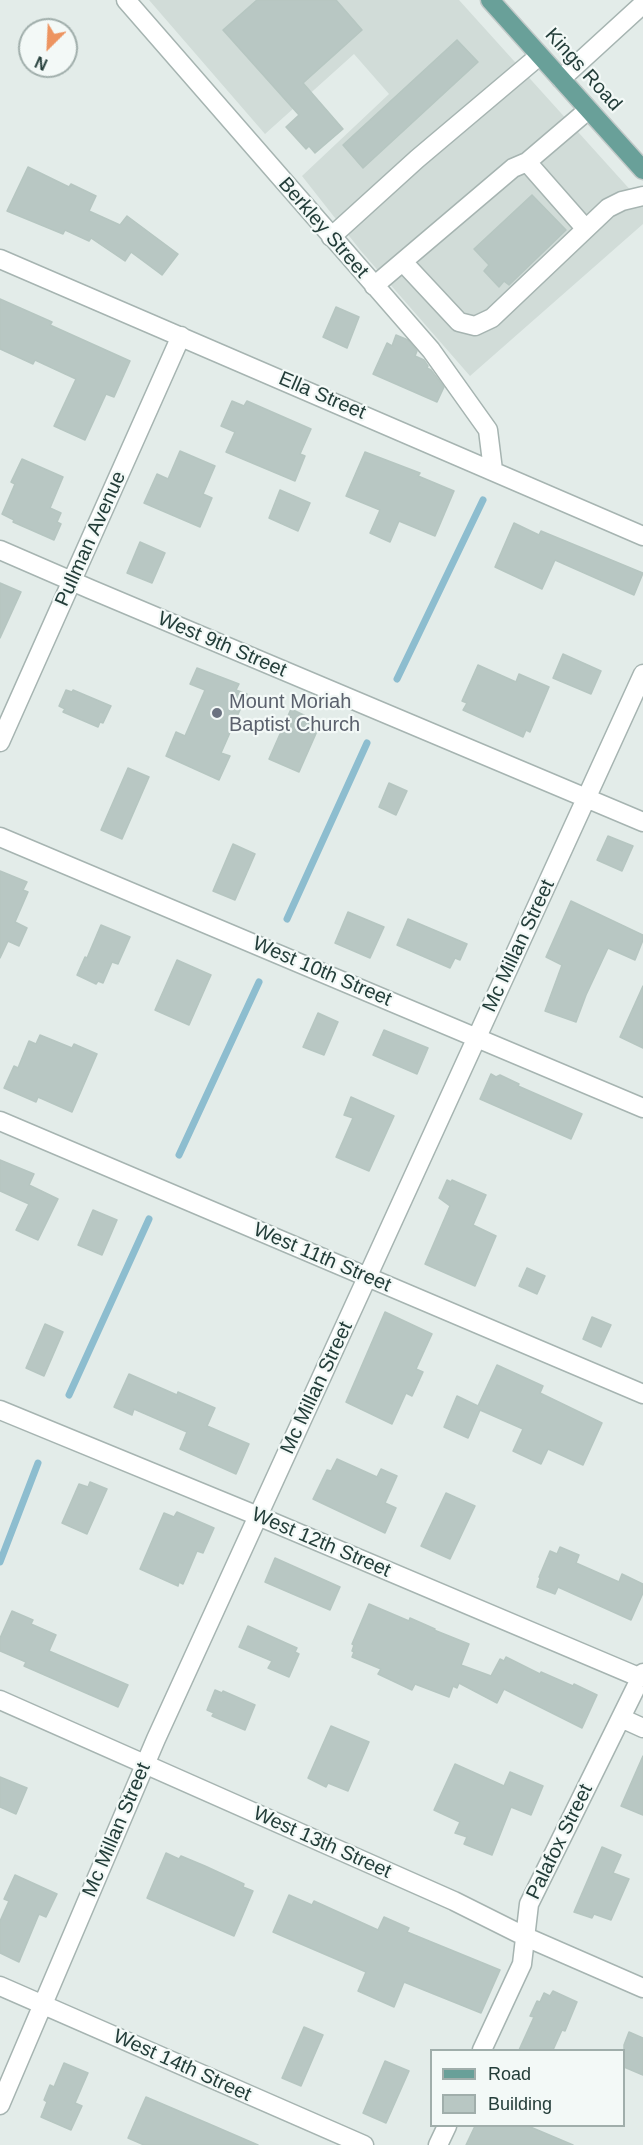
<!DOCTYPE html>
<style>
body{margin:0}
#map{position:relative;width:643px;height:2145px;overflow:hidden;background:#e3ece9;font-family:Helvetica,sans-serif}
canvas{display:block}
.legend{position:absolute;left:430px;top:2049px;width:195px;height:78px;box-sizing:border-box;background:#f3f9f7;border:2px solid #a0aeab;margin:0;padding:8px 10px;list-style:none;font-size:18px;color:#233d39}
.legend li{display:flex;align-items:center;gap:12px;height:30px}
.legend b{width:30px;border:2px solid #a0aeab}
.north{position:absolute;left:18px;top:18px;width:60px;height:60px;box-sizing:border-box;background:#f3f9f7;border:2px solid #a0aeab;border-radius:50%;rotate:204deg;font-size:16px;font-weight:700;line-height:24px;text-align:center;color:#233d39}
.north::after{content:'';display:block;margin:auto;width:21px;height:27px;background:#ed9460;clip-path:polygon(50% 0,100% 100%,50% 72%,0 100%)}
</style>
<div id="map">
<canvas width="643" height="2145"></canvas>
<ul class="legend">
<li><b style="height:8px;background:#69a099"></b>Road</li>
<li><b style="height:16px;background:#b8c7c3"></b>Building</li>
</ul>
<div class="north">N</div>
</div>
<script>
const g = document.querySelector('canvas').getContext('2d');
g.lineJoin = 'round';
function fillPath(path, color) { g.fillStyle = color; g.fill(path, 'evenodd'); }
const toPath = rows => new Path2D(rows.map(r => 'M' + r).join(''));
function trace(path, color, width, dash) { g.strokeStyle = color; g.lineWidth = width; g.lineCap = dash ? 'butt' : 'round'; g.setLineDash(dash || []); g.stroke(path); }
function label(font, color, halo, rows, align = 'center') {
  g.font = font + ' Helvetica,sans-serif'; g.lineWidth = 4.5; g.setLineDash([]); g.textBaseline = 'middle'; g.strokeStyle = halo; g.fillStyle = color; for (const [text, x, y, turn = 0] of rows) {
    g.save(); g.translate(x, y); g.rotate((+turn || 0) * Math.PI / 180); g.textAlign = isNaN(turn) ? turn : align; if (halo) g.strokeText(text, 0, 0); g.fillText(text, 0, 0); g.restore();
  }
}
fillPath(toPath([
 [149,0,459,0,643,204,643,224,470,376,361,251,302,176,389,94,354,54,265,134]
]), '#d1dcd8');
trace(toPath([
 [397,679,483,500],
 [287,919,367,743],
 [179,1155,259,982],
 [69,1395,149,1219],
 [0,1562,38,1463]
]), '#8dbdcf', 7);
const building = toPath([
 [257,0,336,0,362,30,303,83,343,129,315,153,309,146,306,149,286,127,299,115,223,30,257,0],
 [457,40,478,62,363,168,343,145,457,40],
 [28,167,69,187,71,184,96,196,89,211,120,225,127,216,178,254,162,275,131,252,125,261,91,238,89,241,65,230,63,234,7,211,28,167],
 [532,195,566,230,509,285,504,281,499,287,484,271,489,265,474,249,532,195],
 [0,299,52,322,50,325,130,361,114,397,106,394,85,440,54,426,76,379,35,360,33,364,0,349,0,299],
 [336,307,359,317,347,348,323,337,336,307],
 [396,335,408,340,417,351,415,356,424,360,428,366,427,368,431,370,444,387,437,402,373,374,387,343,392,346,396,335],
 [232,401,244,406,247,401,311,429,300,454,305,456,295,481,226,452,235,432,221,426,232,401],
 [180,451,215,466,203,494,212,498,200,527,144,503,157,474,168,479,180,451],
 [365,452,420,473,418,476,454,491,435,536,399,521,390,542,370,533,380,510,346,496,365,452],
 [22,459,63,477,50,508,61,513,57,522,61,524,54,540,13,522,14,520,2,514,15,484,11,482,22,459],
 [280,490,310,503,298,531,269,518,280,490],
 [514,523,539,535,541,531,643,573,634,595,555,560,542,589,495,567,514,523],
 [140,542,165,553,152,583,127,573,140,542],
 [0,583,21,592,0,638,0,583],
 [563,654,601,671,591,694,553,678,563,654],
 [478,665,516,682,519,674,549,687,530,732,526,730,523,737,463,710,467,703,462,701,478,665],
 [197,668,239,684,236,690,247,694,221,753,230,756,219,780,166,756,176,732,185,736,205,690,190,684,197,668],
 [66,690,72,692,73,690,111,706,103,723,100,722,98,727,63,712,65,709,59,706,66,690],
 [291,709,312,719,310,725,318,729,299,772,269,759,291,709],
 [128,768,149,777,122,839,101,830,128,768],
 [389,783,407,791,396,815,379,807,389,783],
 [608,836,633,846,622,871,597,860,608,836],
 [233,844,255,854,235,900,213,891,233,844],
 [0,871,27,882,23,890,28,892,15,922,27,928,19,946,8,941,0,958,0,871],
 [571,901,643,935,643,940,635,960,608,948,586,995,576,1022,545,1011,562,965,546,957,571,901],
 [348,912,384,927,370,958,335,943,348,912],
 [408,919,467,944,460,960,455,958,450,968,397,945,408,919],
 [101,925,130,937,118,964,112,962,103,983,98,981,96,984,77,975,85,957,87,958,101,925],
 [177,960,211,975,189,1025,155,1010,177,960],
 [643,986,643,1048,620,1037,643,986],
 [318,1013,338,1022,324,1055,303,1047,318,1013],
 [384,1030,428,1048,417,1074,373,1055,384,1030],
 [40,1035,72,1048,74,1044,97,1054,72,1112,38,1097,36,1102,4,1088,14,1066,18,1068,29,1041,36,1044,40,1035],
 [491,1074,496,1077,500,1075,519,1084,518,1086,582,1114,571,1139,480,1099,491,1074],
 [351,1097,394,1116,369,1171,336,1157,353,1118,344,1115,351,1097],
 [0,1160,34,1174,29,1185,58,1199,38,1240,16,1230,29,1204,0,1191,0,1160],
 [447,1180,451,1182,452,1180,486,1195,473,1225,496,1236,475,1286,425,1264,450,1206,439,1198,447,1180],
 [93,1210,117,1220,102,1255,78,1245,93,1210],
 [527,1268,545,1276,537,1294,519,1286,527,1268],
 [385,1312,432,1334,416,1369,423,1372,412,1396,406,1393,392,1424,346,1402,385,1312],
 [592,1317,611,1325,601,1347,583,1339,592,1317],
 [45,1324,63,1332,44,1376,26,1368,45,1324],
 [497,1365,543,1386,540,1393,602,1423,583,1465,548,1449,541,1464,513,1451,523,1429,480,1410,468,1438,444,1427,457,1396,478,1406,497,1365],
 [129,1374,177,1395,178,1392,215,1408,207,1426,249,1444,236,1474,180,1449,187,1432,134,1409,132,1415,114,1407,129,1374],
 [337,1459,377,1477,381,1469,397,1476,385,1503,396,1508,385,1533,313,1499,327,1470,331,1471,337,1459],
 [90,1482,107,1489,87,1534,62,1523,79,1484,88,1487,90,1482],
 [446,1493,475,1506,450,1559,421,1546,446,1493],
 [177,1512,214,1528,203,1553,197,1551,183,1584,179,1582,178,1586,140,1569,164,1513,174,1517,177,1512],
 [560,1547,579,1555,576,1563,619,1582,622,1574,643,1584,643,1593,631,1620,558,1587,555,1594,537,1587,540,1578,539,1577,550,1551,557,1554,560,1547],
 [275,1558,340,1587,330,1610,265,1582,275,1558],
 [369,1604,409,1621,410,1618,435,1629,434,1630,469,1644,461,1665,491,1676,500,1659,504,1661,506,1657,540,1674,541,1672,573,1686,574,1684,597,1695,582,1728,504,1689,497,1703,459,1683,457,1688,453,1686,449,1697,415,1684,412,1690,378,1674,381,1669,352,1657,354,1652,352,1651,354,1645,352,1644,369,1604],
 [12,1611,33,1620,31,1624,56,1635,49,1651,128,1685,118,1707,24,1666,26,1662,0,1651,0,1638,12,1611],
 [248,1626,297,1648,295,1652,299,1654,289,1677,268,1668,272,1661,239,1647,248,1626],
 [215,1690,222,1693,223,1691,255,1705,245,1730,212,1716,214,1713,207,1710,215,1690],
 [331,1726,369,1742,348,1791,328,1783,326,1787,308,1778,331,1726],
 [643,1756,643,1815,621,1806,643,1756],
 [455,1764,504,1786,510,1772,543,1786,531,1815,511,1807,492,1855,464,1844,467,1837,455,1833,460,1822,434,1810,455,1764],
 [0,1777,27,1788,16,1814,0,1807,0,1777],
 [602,1847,621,1855,613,1873,629,1879,611,1920,594,1914,592,1918,574,1912,602,1847],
 [166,1853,179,1859,181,1856,205,1866,244,1884,243,1887,253,1891,234,1936,147,1898,166,1853],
 [15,1875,57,1894,46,1917,39,1914,19,1962,0,1953,0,1921,9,1901,4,1899,15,1875],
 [289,1895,312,1905,314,1901,378,1930,384,1917,409,1928,407,1932,500,1970,481,2013,404,1982,394,2007,358,1991,366,1972,273,1932,289,1895],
 [553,1991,577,2002,565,2031,562,2030,553,2050,519,2050,534,2017,530,2016,537,2001,540,2002,544,1993,550,1996,553,1991],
 [304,2027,323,2035,301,2086,282,2078,304,2027],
 [629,2032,643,2038,643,2075,624,2067,624,2045,629,2032],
 [385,2061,409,2071,386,2123,363,2113,385,2061],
 [64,2063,88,2073,75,2103,82,2106,71,2130,41,2117,47,2102,44,2100,50,2085,54,2087,64,2063],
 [146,2097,207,2123,258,2145,144,2145,128,2138,146,2097],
 [475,2126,528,2126,573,2145,466,2145,475,2126]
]);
fillPath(building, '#b8c7c3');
trace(building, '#b6c6c1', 1.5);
const minor = toPath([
 [126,0,431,350,488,430,493,470],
 [561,79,643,4],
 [527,162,585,228],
 [331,237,417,159,539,56],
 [0,259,643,536],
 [403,262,459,322,475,326,492,318,608,208,622,201,643,196],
 [374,286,513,168,527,162,588,110],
 [0,550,90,589,643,822],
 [0,742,181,336],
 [0,837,643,1108],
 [0,1121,643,1394],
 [0,1410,258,1516,641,1678],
 [0,1700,454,1901,526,1937,643,1988],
 [621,1718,643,1728],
 [0,1986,364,2145],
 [482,2050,522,1964,529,1904,643,1673],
 [0,2105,156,1739,643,674],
 [438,2145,447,2126]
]);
const major = toPath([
 [490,0,643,170]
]);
trace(minor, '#a6b4b1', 21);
trace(major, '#c1c9c8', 21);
trace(minor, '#fff', 18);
trace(major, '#69a099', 18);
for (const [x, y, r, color] of [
 [217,713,6,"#6b7280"]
]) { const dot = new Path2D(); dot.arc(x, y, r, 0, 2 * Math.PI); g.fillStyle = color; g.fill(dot); trace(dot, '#f3f9f7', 2); }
label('20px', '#233d39', '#f3f9f7', [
 ["Kings Road",583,70,48],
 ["Berkley Street",323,228,49],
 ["Ella Street",322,396,23],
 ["Pullman Avenue",91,539,-66],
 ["West 9th Street",222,645,23],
 ["Mc Millan Street",519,946,-65],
 ["West 10th Street",322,972,23],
 ["West 11th Street",322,1258,23],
 ["Mc Millan Street",317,1388,-65],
 ["West 12th Street",321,1543,23],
 ["Mc Millan Street",117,1830,-67],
 ["Palafox Street",560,1842,-64],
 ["West 13th Street",322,1843,24],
 ["West 14th Street",182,2066,24]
]);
label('20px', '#5b616d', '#f3f9f7', [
 ["Mount Moriah",229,702],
 ["Baptist Church",229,725]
], 'left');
</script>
